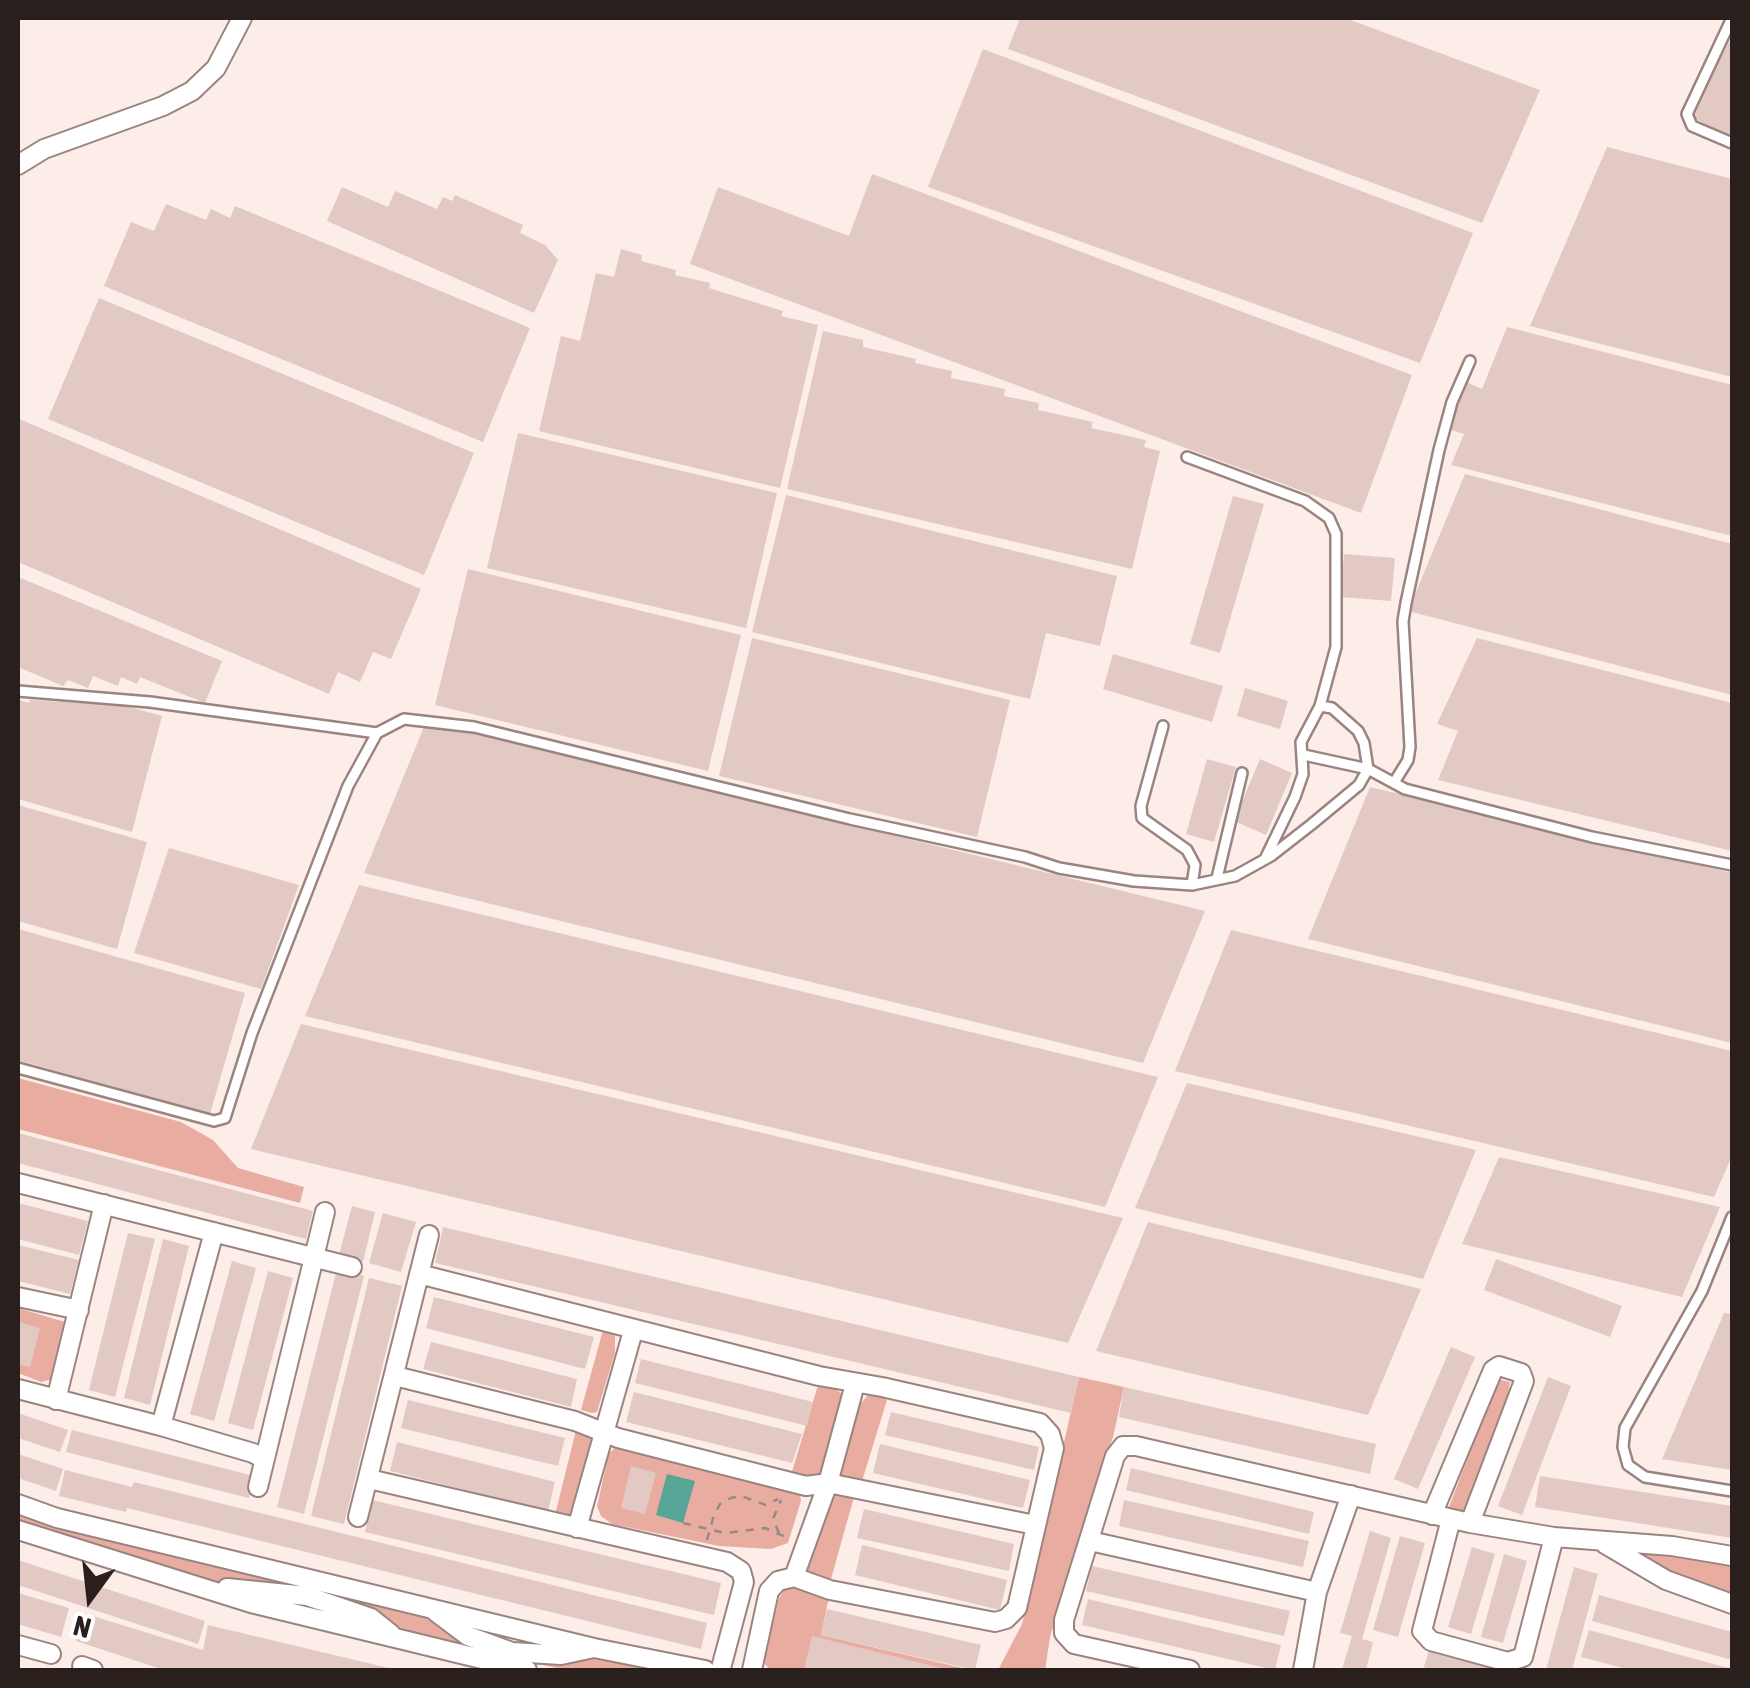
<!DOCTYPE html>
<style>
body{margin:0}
#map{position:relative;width:1750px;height:1688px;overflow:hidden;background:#fcede9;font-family:"Asap Condensed",sans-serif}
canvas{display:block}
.frame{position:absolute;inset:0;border:20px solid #29201e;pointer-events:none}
.north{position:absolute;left:40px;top:1548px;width:100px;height:100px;-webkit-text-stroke:8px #fff;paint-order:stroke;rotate:195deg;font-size:28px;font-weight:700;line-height:40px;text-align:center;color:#29201e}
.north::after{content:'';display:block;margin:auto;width:35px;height:45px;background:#29201e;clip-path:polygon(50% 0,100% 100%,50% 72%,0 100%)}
</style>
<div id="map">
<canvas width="1750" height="1688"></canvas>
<div class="frame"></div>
<div class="north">N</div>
</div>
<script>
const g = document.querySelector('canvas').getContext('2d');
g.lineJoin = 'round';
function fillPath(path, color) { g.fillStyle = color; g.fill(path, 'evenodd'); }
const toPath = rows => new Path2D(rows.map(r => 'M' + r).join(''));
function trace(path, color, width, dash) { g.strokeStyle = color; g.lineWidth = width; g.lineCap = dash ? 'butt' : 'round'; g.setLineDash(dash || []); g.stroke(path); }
fillPath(toPath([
 [18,1078,181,1122,213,1140,238,1168,304,1187,300,1203,18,1129],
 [18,1308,65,1322,53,1379,41,1382,18,1373],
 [603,1330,615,1333,615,1353,597,1412,592,1413,581,1410],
 [1079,1377,1124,1387,1113,1437,1079,1540,1050,1637,1045,1670,998,1670,1022,1624],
 [1498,1379,1510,1382,1507,1399,1467,1512,1449,1507],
 [818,1385,833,1387,841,1393,844,1403,821,1474,813,1479,791,1475],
 [876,1394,887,1400,862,1481,850,1479,839,1474,842,1460,861,1403,868,1395],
 [576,1430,589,1434,591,1439,572,1518,555,1515],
 [616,1447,800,1494,801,1501,788,1543,771,1549,719,1546,612,1524,601,1516,597,1506,609,1453],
 [834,1493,854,1497,831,1579,806,1574,823,1513],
 [18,1514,417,1614,443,1627,534,1658,593,1659,665,1670,566,1670,469,1649,403,1629,349,1604,290,1588,194,1579,18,1523],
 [1607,1543,1732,1558,1732,1602],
 [794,1587,829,1597,821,1635,971,1670,770,1670,764,1663,765,1654,779,1598,784,1590]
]), '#e8ada0');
fillPath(toPath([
 [667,1474,695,1481,683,1523,656,1515]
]), '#57a596');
fillPath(toPath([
 [1020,18,1345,18,1540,90,1482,223,1008,49],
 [1732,37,1732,132,1728,136,1690,116],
 [983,49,1473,233,1420,363,928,187],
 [1607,147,1732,179,1732,377,1530,326],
 [872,174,1412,375,1361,513,690,264,718,187,849,236],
 [342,187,388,207,395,191,437,209,443,197,452,201,455,195,523,225,520,233,545,245,558,260,534,313,327,221],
 [166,204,206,220,211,209,230,218,235,206,530,328,483,442,104,286,131,222,154,231],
 [621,249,642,255,641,261,676,270,675,275,710,283,709,288,783,311,781,316,818,325,780,488,539,431,561,336,580,341,596,273,614,277],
 [99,298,474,453,424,575,48,419],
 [1507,327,1732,385,1732,536,1451,465,1464,434,1447,429,1466,382,1482,389],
 [823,331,863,340,863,347,916,359,915,363,952,371,951,378,1005,389,1004,396,1039,403,1038,410,1093,422,1091,428,1146,440,1144,447,1160,451,1132,569,787,489],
 [19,419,421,589,391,659,373,652,360,682,338,672,329,694,18,562],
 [518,433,777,493,746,628,487,568],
 [1465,474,1732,544,1732,695,1408,611],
 [786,495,1117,576,1100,646,1046,633,1030,699,752,632],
 [1233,496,1264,504,1220,653,1190,644],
 [1344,554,1395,558,1391,601,1341,597],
 [468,569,741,635,708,771,435,705],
 [18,577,222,661,205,703,140,677,137,684,121,677,118,686,93,676,88,688,68,680,63,686,18,667],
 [752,638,1010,700,977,837,719,776],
 [1477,638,1732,703,1732,851,1438,780,1458,731,1437,724],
 [1113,654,1223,686,1212,722,1103,689],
 [1245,688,1288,701,1280,729,1237,716],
 [18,700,29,703,30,700,126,706,162,716,132,832,18,799],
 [426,722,1205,911,1143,1063,364,873],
 [1207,759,1236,767,1214,842,1186,834],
 [1260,759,1292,773,1266,835,1234,821],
 [1370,787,1732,873,1732,1043,1308,939],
 [18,805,147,842,117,949,18,921],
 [169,848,299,885,261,989,134,953],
 [359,885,1158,1077,1105,1207,305,1016],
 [18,929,245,993,210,1114,18,1060],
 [1231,930,1732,1051,1732,1156,1714,1197,1175,1071],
 [301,1024,1123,1218,1068,1343,251,1149],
 [1187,1083,1476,1150,1423,1279,1135,1208],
 [18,1133,313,1211,306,1239,18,1163],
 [1499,1157,1720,1207,1682,1297,1462,1244],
 [18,1203,88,1221,79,1255,18,1239],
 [352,1206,375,1212,363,1262,339,1255],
 [383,1213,416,1222,401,1272,369,1263],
 [1148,1222,1421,1289,1368,1415,1096,1351],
 [443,1227,1079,1377,1071,1413,435,1263],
 [128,1233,155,1239,115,1397,89,1390],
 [163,1239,189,1246,150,1405,124,1398],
 [18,1245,79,1260,70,1294,18,1281],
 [1496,1259,1622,1306,1610,1337,1484,1290],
 [232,1261,256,1268,214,1421,190,1414],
 [337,1269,364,1276,304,1514,277,1507],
 [268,1271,293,1278,253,1430,228,1423],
 [369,1278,402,1286,344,1524,311,1516],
 [434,1297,594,1337,585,1369,426,1328],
 [1724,1313,1732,1314,1732,1470,1662,1459],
 [18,1322,40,1328,30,1367,18,1364],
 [431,1342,577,1379,571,1407,423,1369],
 [1451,1347,1475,1357,1418,1489,1394,1479],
 [641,1359,813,1402,807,1426,635,1383],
 [1548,1377,1571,1386,1522,1515,1498,1506],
 [1124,1387,1376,1444,1370,1474,1119,1417],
 [634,1392,802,1434,792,1463,626,1422],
 [408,1400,565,1438,558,1466,401,1428],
 [891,1412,1039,1447,1034,1470,885,1435],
 [18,1413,68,1430,60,1452,18,1438],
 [72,1430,254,1476,249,1498,66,1452],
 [397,1442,555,1482,548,1511,390,1471],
 [880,1444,1030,1480,1023,1508,873,1473],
 [18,1454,63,1469,56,1491,18,1478],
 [631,1466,656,1473,645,1514,621,1508],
 [1131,1468,1314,1512,1309,1534,1126,1490],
 [65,1470,132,1487,134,1482,707,1623,701,1649,127,1508,126,1512,59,1496],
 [1540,1476,1732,1506,1732,1538,1535,1507],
 [372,1500,721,1583,714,1615,365,1532],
 [1124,1500,1309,1541,1303,1567,1119,1526],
 [864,1509,1014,1544,1009,1571,857,1538],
 [1370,1531,1391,1538,1362,1639,1373,1642,1366,1670,1342,1670,1352,1636,1340,1633],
 [1400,1536,1425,1543,1398,1637,1373,1630],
 [862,1545,1007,1580,1000,1610,855,1575],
 [1472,1547,1495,1554,1471,1634,1448,1627],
 [1504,1554,1527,1561,1503,1643,1481,1637],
 [18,1560,205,1621,198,1644,18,1585],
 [1092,1566,1290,1611,1284,1636,1086,1591],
 [1574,1567,1598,1574,1572,1670,1546,1670],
 [18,1593,69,1608,61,1637,18,1624],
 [1599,1595,1732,1632,1732,1660,1592,1621],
 [1088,1599,1281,1645,1275,1670,1082,1625],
 [827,1609,981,1645,975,1670,821,1635],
 [83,1613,203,1650,208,1625,397,1670,164,1670,76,1641],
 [1589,1630,1732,1669,1732,1670,1631,1670,1581,1657],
 [812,1636,945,1669,945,1670,804,1669],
 [1429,1650,1496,1669,1496,1670,1423,1670]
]), '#e2c9c3');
const service = toPath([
 [1732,18,1687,114,1692,126,1732,143],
 [1187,457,1305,501,1329,518,1336,534,1336,647,1320,706,1332,708,1358,731,1364,743,1368,769,1304,755],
 [18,691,150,702,377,733],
 [1163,726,1141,806,1142,818,1187,850,1195,865,1192,885],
 [1395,781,1408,760,1410,747,1403,621,1406,603,1439,450,1452,402,1470,361],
 [1265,859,1295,797,1303,774,1301,742,1320,706],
 [1217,878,1242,773],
 [18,1068,214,1121,225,1118,252,1033,348,786,377,733,404,719,474,727,850,819,1025,857,1059,868,1134,881,1192,885,1235,876,1271,856,1312,824,1359,785,1368,769,1405,789,1592,837,1732,865],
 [1732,1217,1702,1291,1625,1428,1623,1447,1628,1465,1645,1477,1732,1491]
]);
const minor = toPath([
 [18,165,44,149,163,106,192,91,216,68,242,18],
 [18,1183,352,1267],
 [419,1274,819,1376,882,1387,1040,1423,1050,1434,1054,1448,1017,1608,1006,1619,995,1622,830,1590,794,1577,778,1581,769,1591,752,1670],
 [18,1297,79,1310],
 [395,1376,575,1421,618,1438,806,1486,828,1483,1035,1525],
 [18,1389,161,1426,253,1453,264,1459],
 [56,1400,104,1204],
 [161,1426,214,1232],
 [369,1479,727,1562,741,1571,744,1582,721,1668],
 [258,1487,325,1212],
 [18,1504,57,1518,594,1648,705,1670],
 [1432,1515,1493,1370,1499,1366,1521,1373,1524,1381,1470,1523],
 [358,1517,429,1235],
 [1451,1519,1422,1631,1431,1641,1508,1662,1523,1657,1554,1537],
 [577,1528,633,1331],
 [18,1530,251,1603,527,1670],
 [1090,1541,1317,1592],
 [1605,1544,1666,1580,1732,1604],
 [794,1577,828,1483,855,1384],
 [227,1588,307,1596,371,1618,391,1634],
 [436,1612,468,1636,512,1652,561,1655,589,1649],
 [18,1645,51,1654],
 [82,1666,93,1670],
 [1190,1670,1074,1644,1064,1633,1064,1620,1115,1456,1123,1446,1136,1446,1470,1523,1554,1537,1672,1546,1732,1556],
 [1303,1670,1317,1592,1351,1495]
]);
trace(service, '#9b847f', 14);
trace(minor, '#9b847f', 22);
trace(toPath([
 [683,1523,725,1533,765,1528,788,1538],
 [779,1533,773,1519,781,1500],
 [707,1540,714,1515,720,1504,731,1498,741,1496,766,1505,778,1499]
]), '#968a86', 2.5, [8, 8]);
trace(service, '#fff', 9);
trace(minor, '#fff', 18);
</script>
